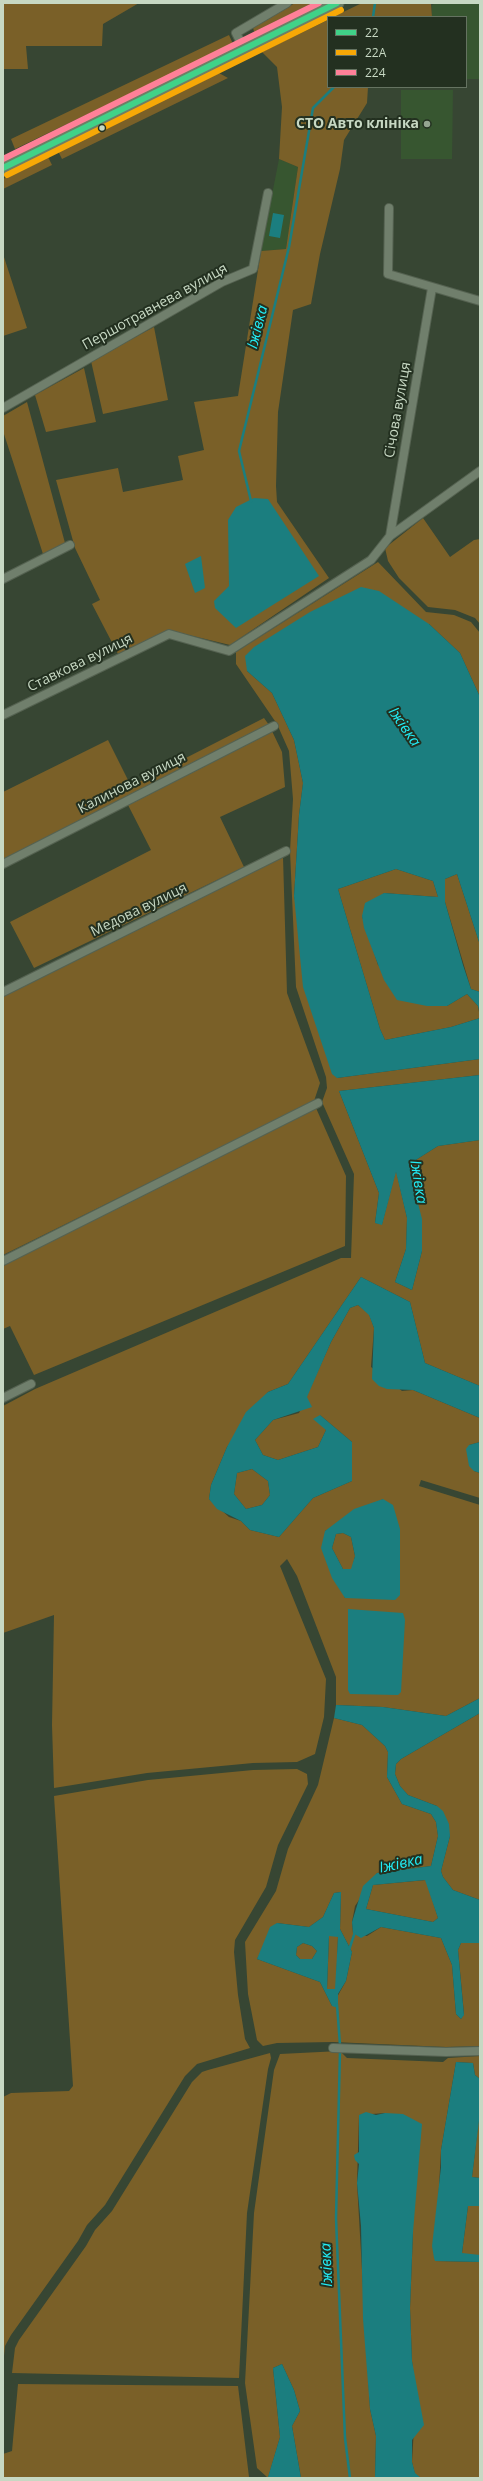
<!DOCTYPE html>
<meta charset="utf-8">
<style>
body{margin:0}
#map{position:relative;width:483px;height:2481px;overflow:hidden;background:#374633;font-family:"Open Sans",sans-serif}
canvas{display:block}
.frame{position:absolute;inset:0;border:4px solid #c7d8c3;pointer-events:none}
.legend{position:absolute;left:327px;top:16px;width:140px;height:72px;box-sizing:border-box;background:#233020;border:1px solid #657361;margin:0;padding:5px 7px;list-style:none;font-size:12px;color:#c7d8c3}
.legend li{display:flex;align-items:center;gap:8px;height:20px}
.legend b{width:20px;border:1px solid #657361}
</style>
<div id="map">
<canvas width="483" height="2481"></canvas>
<div class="frame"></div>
<ul class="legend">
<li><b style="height:5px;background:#40d288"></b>22</li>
<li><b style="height:5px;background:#f7a806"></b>22А</li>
<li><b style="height:5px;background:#ff8098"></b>224</li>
</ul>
</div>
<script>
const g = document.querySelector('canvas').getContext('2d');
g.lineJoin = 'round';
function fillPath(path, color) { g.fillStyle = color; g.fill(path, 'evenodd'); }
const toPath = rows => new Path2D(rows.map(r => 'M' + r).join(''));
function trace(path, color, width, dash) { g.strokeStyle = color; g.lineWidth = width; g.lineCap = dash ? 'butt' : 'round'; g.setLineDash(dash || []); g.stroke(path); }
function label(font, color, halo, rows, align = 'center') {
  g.font = font + ' "Open Sans",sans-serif'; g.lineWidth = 4; g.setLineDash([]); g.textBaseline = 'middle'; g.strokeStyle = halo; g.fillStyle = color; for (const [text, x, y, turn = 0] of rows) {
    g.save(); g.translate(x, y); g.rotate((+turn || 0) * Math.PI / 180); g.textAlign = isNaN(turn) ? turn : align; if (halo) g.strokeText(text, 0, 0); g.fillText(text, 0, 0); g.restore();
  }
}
fillPath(toPath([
 [436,3,480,3,480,79,466,79,466,17,432,17,432,5],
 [401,90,453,90,452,159,401,159],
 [279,159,298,167,286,249,261,251]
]), '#375630');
fillPath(toPath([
 [3,3,139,3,103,24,102,46,26,46,28,69,3,69],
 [295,3,312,3,254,32,253,27],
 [362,3,431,3,432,17,333,17],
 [328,20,328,87,368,87,367,103,344,140,340,169,320,254,311,304,293,310,278,412,276,486,277,502,329,578,230,645,168,630,118,654,92,604,100,600,75,548,56,480,118,468,123,492,183,480,178,456,204,450,194,402,238,396,261,251,286,249,298,167,279,159,282,107,277,67,262,52],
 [229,35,233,44,15,149,11,139],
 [219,73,228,78,62,159,58,151],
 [48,157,52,165,3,189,3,179],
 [3,254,27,328,3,336],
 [154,327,168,400,103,414,91,361],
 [84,368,96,422,46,432,35,395],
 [27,402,65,543,43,554,3,431,3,416],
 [423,518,450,557,474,540,480,539,480,624,475,618,455,610,428,607,399,578,388,561,385,548],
 [378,562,426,612,454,615,471,622,480,633,480,697,460,653,429,624,247,671,272,693,294,740,303,783,299,815,294,896,337,1078,480,1059,480,1075,339,1091,379,1193,375,1223,382,1224,396,1170,407,1218,406,1249,395,1282,412,1290,422,1251,410,1172,411,1163,438,1146,480,1140,480,1386,425,1363,410,1302,361,1277,288,1384,268,1392,227,1447,211,1485,209,1499,229,1517,241,1521,250,1530,279,1537,313,1498,352,1481,352,1442,320,1415,326,1430,318,1447,278,1460,263,1455,255,1440,273,1420,299,1413,331,1342,350,1308,358,1305,369,1314,374,1328,371,1367,402,1391,413,1390,480,1418,480,1442,469,1445,474,1471,480,1473,480,1498,421,1480,419,1486,480,1505,480,1698,446,1716,383,1707,336,1705,336,1677,297,1576,287,1559,280,1566,326,1679,324,1717,315,1754,297,1762,253,1763,147,1773,54,1788,52,1725,54,1615,3,1633,3,1406,35,1389,341,1258,351,1258,354,1174,322,1102,327,1088,326,1077,296,987,290,851,293,799,289,751,277,724,236,664,236,652],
 [383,1499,345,1598,325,1531],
 [264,718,269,725,3,861,3,792,108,740,131,786],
 [272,731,282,752,285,787,220,817,244,867,34,968,10,922,151,850,128,805],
 [283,857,287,993,320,1083,314,1101,3,1255,3,996],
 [396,869,433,881,438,897,384,893,362,916,378,965,447,1006,467,994,478,1006,480,1018,451,1027,385,1040,380,1029,338,889],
 [457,874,480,945,480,992,471,989,445,902,445,879],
 [316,1108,346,1176,345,1246,34,1375,10,1326,3,1329,3,1265],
 [252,1469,268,1481,270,1495,262,1505,246,1509,234,1494,237,1473],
 [343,1533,351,1537,355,1556,352,1569,343,1569,332,1548,336,1534],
 [480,1713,480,1900,453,1890,443,1877,441,1871,450,1836,437,1806,408,1795,400,1786,395,1774,396,1764,401,1759],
 [334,1718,362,1725,385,1746,388,1752,387,1777,402,1804,431,1814,436,1822,438,1836,431,1866,377,1873,355,1906,352,1922,353,1933,367,1936,381,1927,441,1938,452,1965,456,2014,461,2019,464,2014,458,1950,461,1943,480,1943,480,2046,446,2047,333,2042,277,2043,263,2046,257,2040,248,1994,245,1942,276,1891,288,1849,318,1785],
 [341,1892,340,1929,352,1952,346,1981,332,2006,320,1982,257,1959,277,1923,309,1927,323,1917,334,1893],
 [297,1769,307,1774,308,1784,278,1845,266,1887,235,1940,234,1952,238,1995,245,2039,250,2048,197,2064,185,2076,105,2205,87,2225,78,2241,11,2335,5,2346,3,2366,3,2097,11,2093,69,2091,73,2086,54,1796,148,1780,253,1770],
 [426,1880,438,1918,433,1922,366,1909,373,1885],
 [329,1936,338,1936,336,1990,327,1989],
 [303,1943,312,1946,317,1951,312,1959,300,1959,296,1955,297,1947],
 [340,2051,347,2058,443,2062,448,2058,480,2056,480,2079,475,2075,473,2063,456,2062,441,2150,435,2261,480,2262,480,2478,421,2478,415,2474,412,2462,416,2393,412,2361,410,2308,413,2232,385,2113,359,2115,357,2183,370,2409,376,2436,375,2478,301,2478,292,2426,300,2411,294,2390,282,2364,273,2368,280,2437,268,2478,3,2478,3,2454,12,2451,18,2384,238,2386,249,2477,267,2477,257,2468,245,2383,254,2213,274,2070,280,2054],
 [270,2053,271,2058,268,2069,247,2213,239,2378,12,2373,15,2348,19,2340,86,2246,95,2230,112,2211,192,2082,202,2072,208,2070],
 [480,2107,480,2178,472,2177],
 [475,2205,480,2206,480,2255,466,2255,462,2253,468,2206]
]), '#7a6028');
fillPath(toPath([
 [273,213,284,215,280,238,269,236],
 [254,498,268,499,319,576,236,628,215,608,214,601,229,586,228,520,236,507],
 [201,556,205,588,195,593,185,564],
 [361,587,379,591,429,624,460,653,480,697,480,945,457,874,445,879,445,902,463,965,471,989,480,992,480,1014,478,1006,467,994,447,1006,427,1006,397,1000,384,980,364,928,362,916,365,903,384,893,438,897,433,881,396,869,338,889,380,1029,385,1040,451,1027,480,1018,480,1059,337,1078,332,1074,303,987,294,896,299,815,303,783,294,740,272,693,247,671,245,656,254,647,310,612],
 [480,1075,480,1140,438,1146,411,1163,410,1172,422,1219,422,1251,412,1290,395,1282,406,1249,407,1218,396,1172,382,1225,375,1223,379,1193,339,1091],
 [361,1277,410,1302,425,1363,480,1386,480,1418,413,1390,387,1389,379,1386,372,1379,374,1328,369,1315,358,1305,350,1308,331,1342,307,1397,312,1407,273,1420,255,1440,263,1455,278,1460,318,1447,326,1430,313,1419,320,1415,352,1442,352,1481,313,1498,279,1537,250,1530,241,1521,217,1509,209,1499,211,1485,227,1447,246,1412,268,1392,288,1384],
 [252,1469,268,1481,270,1495,262,1505,246,1509,234,1494,237,1473],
 [480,1442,480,1473,474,1471,469,1466,466,1449,469,1445],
 [383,1499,393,1505,400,1529,400,1595,395,1600,345,1598,332,1578,321,1548,325,1531,354,1509],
 [343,1533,351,1537,355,1556,351,1569,343,1569,332,1548,336,1534],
 [348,1609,403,1613,405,1620,401,1692,398,1695,350,1694,348,1690],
 [480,1698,480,1713,401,1759,396,1764,395,1774,400,1786,408,1795,437,1806,443,1811,449,1824,450,1836,441,1871,443,1877,453,1890,480,1900,480,1943,461,1943,458,1950,464,2015,461,2019,456,2014,452,1965,441,1938,381,1927,361,1938,353,1933,352,1922,363,1886,377,1873,431,1866,438,1836,436,1822,431,1814,402,1804,387,1777,388,1752,385,1746,362,1725,334,1718,336,1705,383,1707,446,1716],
 [425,1880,438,1918,433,1922,366,1909,373,1885],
 [341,1892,340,1929,352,1952,346,1981,338,1994,338,2008,332,2006,320,1982,257,1959,270,1927,277,1923,309,1927,323,1917,334,1893],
 [329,1936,338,1937,335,1989,327,1989],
 [303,1943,312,1946,317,1951,312,1959,300,1959,296,1955,297,1947],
 [456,2062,473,2063,475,2075,480,2079,480,2113,472,2177,480,2178,480,2206,468,2206,462,2253,480,2255,480,2262,435,2261,434,2258,432,2246,441,2167,441,2150],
 [366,2112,376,2115,385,2113,403,2114,422,2124,413,2232,410,2308,412,2361,424,2425,412,2440,412,2462,415,2473,421,2478,375,2478,376,2436,370,2409,363,2319,361,2226,357,2183,359,2164,355,2160,354,2155,359,2152,359,2115],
 [282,2364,294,2390,300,2411,292,2426,301,2478,268,2477,280,2437,273,2368]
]), '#1b7e7f');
trace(toPath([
 [373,17,375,3],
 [251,501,239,451,289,247,313,108,334,87],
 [349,1950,355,1932],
 [337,2005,340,2045],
 [340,2051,336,2218,345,2438,350,2478]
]), '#1b7e7f', 2.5);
const minor = toPath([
 [244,49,236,33,287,3],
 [389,208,388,274,480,301],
 [3,408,222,282,253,269,268,193],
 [390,536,432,288],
 [3,579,70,545],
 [3,715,169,634,229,651,371,560,390,536,480,471],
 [3,864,274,726],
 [3,992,286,851],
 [3,1261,318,1103],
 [3,1398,31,1384],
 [333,2048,446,2052,480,2051]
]);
const primary = toPath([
 [3,168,337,3]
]);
trace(minor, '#556251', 10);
trace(primary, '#556251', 15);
trace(minor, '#707f6c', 8);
trace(primary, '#6c7f66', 13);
trace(toPath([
 [3,168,337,3]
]), '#40d288', 6);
trace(toPath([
 [7,175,341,10]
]), '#f7a806', 6);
trace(toPath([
 [3,159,319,3]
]), '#ff8098', 6);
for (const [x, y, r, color] of [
 [427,124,4,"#95a591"],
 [102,128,3.5,"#c7d8c3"]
]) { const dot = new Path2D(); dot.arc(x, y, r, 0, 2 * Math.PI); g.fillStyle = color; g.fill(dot); trace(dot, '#233020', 1.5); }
label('bold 14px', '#c7d8c3', '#233020', [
 ["СТО Авто клініка",419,124]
], 'right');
label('14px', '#c7d8c3', '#233020', [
 ["Першотравнева вулиця",155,307,-29],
 ["Січова вулиця",398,410,-80],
 ["Ставкова вулиця",80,663,-26],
 ["Калинова вулиця",132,783,-27],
 ["Медова вулиця",139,910,-26]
]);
label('italic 15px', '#22edf6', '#233020', [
 ["Іжівка",258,327,-76],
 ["Іжівка",404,727,55],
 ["Іжівка",418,1182,81],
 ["Іжівка",401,1864,-12],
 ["Іжівка",327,2265,-92]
]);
</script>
